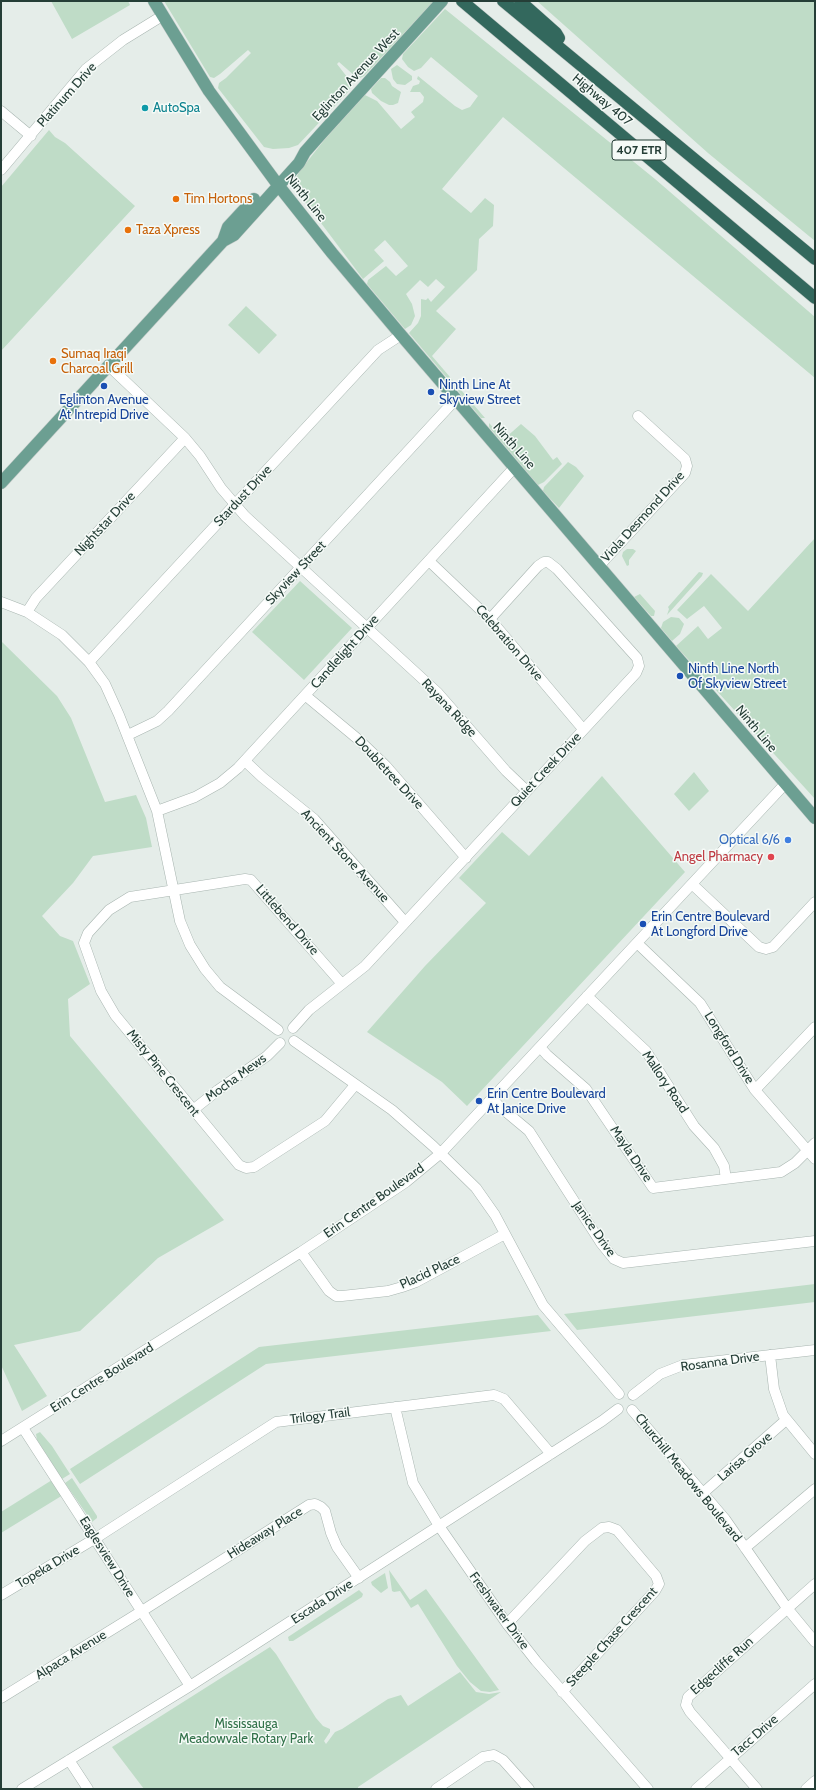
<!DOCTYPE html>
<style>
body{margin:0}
#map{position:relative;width:816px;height:1790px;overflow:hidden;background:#e5ede9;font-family:Cabin,sans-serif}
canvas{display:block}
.frame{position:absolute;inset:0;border:2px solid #253e37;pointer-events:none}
</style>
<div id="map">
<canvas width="816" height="1790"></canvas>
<div class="frame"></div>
</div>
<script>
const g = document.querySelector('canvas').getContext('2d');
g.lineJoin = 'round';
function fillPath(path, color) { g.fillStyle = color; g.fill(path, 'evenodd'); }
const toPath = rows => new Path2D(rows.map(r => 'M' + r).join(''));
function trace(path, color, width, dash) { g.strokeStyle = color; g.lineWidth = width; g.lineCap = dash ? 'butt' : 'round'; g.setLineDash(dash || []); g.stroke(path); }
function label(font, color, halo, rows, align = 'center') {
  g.font = font + ' Cabin,sans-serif'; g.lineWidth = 3; g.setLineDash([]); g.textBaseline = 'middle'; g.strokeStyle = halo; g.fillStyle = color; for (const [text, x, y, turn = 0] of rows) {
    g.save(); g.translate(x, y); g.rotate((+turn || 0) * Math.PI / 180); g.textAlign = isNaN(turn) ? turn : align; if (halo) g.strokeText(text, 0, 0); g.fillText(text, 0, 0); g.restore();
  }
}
fillPath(toPath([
 [51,1,128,1,130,5,72,39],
 [164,1,434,1,364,76,360,78,356,77,339,62,337,64,351,82,351,87,348,92,298,145,289,148,273,149,264,147,218,88,219,83,226,78,251,53,248,50,220,74,214,78,210,77],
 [537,1,815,1,815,241,708,153],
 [445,9,655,179,815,317,815,378,503,117,442,189,471,213,485,198,494,205,493,226,479,239,477,270,436,311,456,329,432,356,485,418,481,418,409,333,418,323,421,316,421,299,426,300,428,298,431,302,445,287,436,279,428,287,420,280,406,294,412,304,415,316,411,325,405,329,367,284,368,280,386,266,396,276,408,266,385,240,374,250,384,261,363,279,300,195,295,187,294,182,299,172,325,139,365,95,377,101,401,129,415,117,411,112,423,102,424,97,420,92,410,92,413,86,419,84,420,81,417,79,418,76,455,106,462,110,470,107,478,96,431,57,421,68,414,71,408,67,402,59,403,54],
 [397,65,412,76,412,80,405,85,397,84,393,79,391,69],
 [381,78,385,78,390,82,392,86,401,92,398,103,393,105,389,105,381,101,372,93,371,89],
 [49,130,55,137,65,143,135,206,1,351,1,187],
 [246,306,277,335,259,354,228,325],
 [489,423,504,439,521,424,535,436,553,460,557,457,562,464,544,482,538,485,489,427],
 [568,462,576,467,584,476,559,508,543,491,544,487],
 [815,538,815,799,676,646,698,626,708,639,722,628,704,606,687,619,677,610,711,574,748,611],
 [627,549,633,549,636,551,629,560,629,565,627,566,622,556,623,552],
 [699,572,703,573,702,576,667,615,669,609,668,607],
 [300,581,352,628,304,680,252,632],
 [640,594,655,611,654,616,651,616,634,597],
 [671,617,679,618,684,624,680,634,672,641,661,628,663,622],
 [1,641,57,696,71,718,105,802,136,795,146,818,152,847,93,856,73,883,42,916,60,936,73,941,90,984,68,999,70,1036,224,1220,158,1258,80,1331,14,1345,47,1396,22,1411,1,1365],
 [694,772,709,791,689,811,674,794],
 [602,776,685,872,467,1106,442,1082,367,1032,425,966,486,903,459,878,502,832,529,856],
 [815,1284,815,1302,577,1330,564,1314],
 [538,1315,551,1331,266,1364,80,1484,70,1469,259,1347],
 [40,1432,52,1446,70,1474,62,1479,37,1440,36,1434],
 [72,1478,97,1516,97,1518,92,1522,65,1483],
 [52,1480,63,1495,1,1533,1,1512],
 [389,1570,410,1600,426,1589,499,1690,490,1692,481,1691,470,1682,457,1666,418,1604,411,1608,400,1591,394,1592,392,1591],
 [385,1573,388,1588,381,1593,372,1585,371,1582],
 [359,1590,363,1594,362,1597,293,1641,289,1641,288,1637],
 [270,1647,276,1654,316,1718,323,1726,330,1729,330,1732,324,1741,326,1744,335,1732,342,1729,388,1699,401,1695,408,1706,460,1672,476,1692,489,1694,501,1692,358,1787,358,1789,144,1789,112,1747]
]), '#bfdcc7');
const minor = toPath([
 [1,111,31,136],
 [1,170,86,69,123,40,162,16],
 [109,366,185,438,200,456,221,488,245,516,438,693,506,771,527,791],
 [429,561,490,619,583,729],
 [599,566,685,473,687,466,685,459,638,416],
 [1,602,27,612,62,635,89,662,105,684,119,715,157,811,180,921,190,945,205,969,220,987,278,1030],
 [27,612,36,598,185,438],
 [89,662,378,350,401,335],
 [306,696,359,740,386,766,466,858],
 [128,735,157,721,168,711,456,399],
 [245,761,262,777,314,819,405,922],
 [157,811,195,797,220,783,238,768,514,468],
 [692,884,759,947,766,949,773,947,815,902],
 [637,943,700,1003,755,1090,815,1159],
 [342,984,251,880,245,879,130,897,109,910,88,933,84,943,101,991,115,1015,239,1165,246,1168,254,1167,325,1121,355,1085],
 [587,996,646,1051,694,1126,714,1148,724,1166,726,1179],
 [293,1028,309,1010,365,966,636,673,639,666,637,658,557,569,548,562,544,562,538,566,490,619],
 [294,1041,392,1110,433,1146,476,1188,495,1215,543,1305,619,1394],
 [540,1047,547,1055,586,1089,653,1188,781,1172,795,1163,815,1143],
 [755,1090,815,1027],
 [492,1098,499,1106,529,1131,601,1243,614,1259,623,1263,815,1241],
 [193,1110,218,1090,267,1056,280,1043],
 [301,1252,329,1291,336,1296,342,1296,388,1291,402,1287,416,1282,505,1234],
 [770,1355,774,1389,783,1415,815,1454],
 [633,1395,660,1374,683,1365,815,1350],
 [395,1407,413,1483,439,1526,507,1624,536,1661,648,1789],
 [632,1410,725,1519,787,1608,815,1642],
 [23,1428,190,1686],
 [1,1441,301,1252,406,1182,441,1153,785,784],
 [703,1493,786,1420],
 [745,1548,815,1489],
 [1,1595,96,1538,276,1422,494,1395,504,1399,551,1454],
 [507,1624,585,1541,602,1528,609,1527,617,1530,656,1576,659,1584,655,1591,562,1692],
 [1,1698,142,1611,309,1505,315,1504,321,1507,325,1511,331,1533,337,1547,359,1578],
 [69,1760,88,1789],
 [22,1789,190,1686,602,1421,618,1409],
 [436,1789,483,1757,494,1755,503,1760,529,1789],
 [696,1789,815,1684],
 [757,1789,690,1712,686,1705,688,1697,815,1584],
 [806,1789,815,1781]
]);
const major = toPath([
 [154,1,209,91,278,185,332,253,401,335,815,818],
 [223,241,228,227,254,199],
 [1,483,223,241,234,235,299,163,305,152,321,134,442,1]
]);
const highway = toPath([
 [462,1,815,298],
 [503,1,815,259],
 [520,1,556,33,559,38]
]);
trace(minor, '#a8b5b0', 11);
trace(major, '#c2c9c7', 13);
trace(highway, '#c2c9c7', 13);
trace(minor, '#fff', 10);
trace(major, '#6c9f92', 12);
trace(highway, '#33685d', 12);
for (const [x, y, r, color] of [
 [145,108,4,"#0f9aa8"],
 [176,199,4,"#e8710a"],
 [128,230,4,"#e8710a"],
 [53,361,4,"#e8710a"],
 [104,386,4,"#1a4fb4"],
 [431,392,4,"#1a4fb4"],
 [680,676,4,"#1a4fb4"],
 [788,840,4,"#3f7fe0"],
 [771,857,4,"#e0444e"],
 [643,924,4,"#1a4fb4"],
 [479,1101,4,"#1a4fb4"]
]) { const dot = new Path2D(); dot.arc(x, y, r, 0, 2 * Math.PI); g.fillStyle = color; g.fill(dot); trace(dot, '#f5faf7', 1.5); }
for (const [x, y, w] of [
 [639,150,54]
]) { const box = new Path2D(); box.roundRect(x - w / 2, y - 10, w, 20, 3); g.fillStyle = '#f5faf7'; g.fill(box); trace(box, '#253e37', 1); }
label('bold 12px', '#253e37', null, [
 ["407 ETR",639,150]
]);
label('13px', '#253e37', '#f5faf7', [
 ["Eglinton Avenue West",356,75,-47],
 ["Platinum Drive",67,95,-48],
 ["Highway 407",602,100,40],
 ["Ninth Line",306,198,51],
 ["Ninth Line",514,446,49],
 ["Stardust Drive",243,496,-47],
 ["Viola Desmond Drive",643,517,-48],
 ["Nightstar Drive",105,524,-47],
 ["Skyview Street",296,573,-47],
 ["Celebration Drive",509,643,49],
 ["Candlelight Drive",345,652,-48],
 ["Rayana Ridge",449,708,47],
 ["Ninth Line",756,729,50],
 ["Quiet Creek Drive",546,770,-47],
 ["Doubletree Drive",389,773,47],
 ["Ancient Stone Avenue",345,856,47],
 ["Littlebend Drive",287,920,49],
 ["Longford Drive",729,1048,58],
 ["Misty Pine Crescent",163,1073,51],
 ["Mocha Mews",236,1078,-36],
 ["Mallory Road",665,1082,56],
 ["Mayla Drive",631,1154,56],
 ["Erin Centre Boulevard",374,1201,-35],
 ["Janice Drive",594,1229,55],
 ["Placid Place",430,1272,-25],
 ["Rosanna Drive",720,1362,-8],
 ["Erin Centre Boulevard",102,1378,-32],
 ["Trilogy Trail",320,1416,-7],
 ["Larisa Grove",745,1457,-41],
 ["Churchill Meadows Boulevard",688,1478,51],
 ["Hideaway Place",265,1533,-32],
 ["Eaglesview Drive",107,1557,58],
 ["Topeka Drive",48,1567,-31],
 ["Escada Drive",322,1602,-33],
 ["Freshwater Drive",499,1611,54],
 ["Steeple Chase Crescent",612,1637,-48],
 ["Alpaca Avenue",71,1655,-32],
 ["Edgecliffe Run",722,1666,-42],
 ["Tacc Drive",755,1736,-41]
]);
label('13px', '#0d838f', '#f5faf7', [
 ["AutoSpa",153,108]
], 'left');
label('13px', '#c56008', '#f5faf7', [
 ["Tim Hortons",184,199],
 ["Taza Xpress",136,230],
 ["Sumaq Iraqi",61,354],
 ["Charcoal Grill",61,369]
], 'left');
label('13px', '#164399', '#f5faf7', [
 ["Ninth Line At",439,385],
 ["Skyview Street",439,400],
 ["Eglinton Avenue",104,400,"center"],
 ["At Intrepid Drive",104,415,"center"],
 ["Ninth Line North",688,669],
 ["Of Skyview Street",688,684],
 ["Erin Centre Boulevard",651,917],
 ["At Longford Drive",651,932],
 ["Erin Centre Boulevard",487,1094],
 ["At Janice Drive",487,1109]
], 'left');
label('13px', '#366cbe', '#f5faf7', [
 ["Optical 6/6",780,840]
], 'right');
label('13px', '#be3a42', '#f5faf7', [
 ["Angel Pharmacy",763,857]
], 'right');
label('13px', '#32724a', '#f5faf7', [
 ["Mississauga",246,1724],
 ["Meadowvale Rotary Park",246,1739]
]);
</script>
